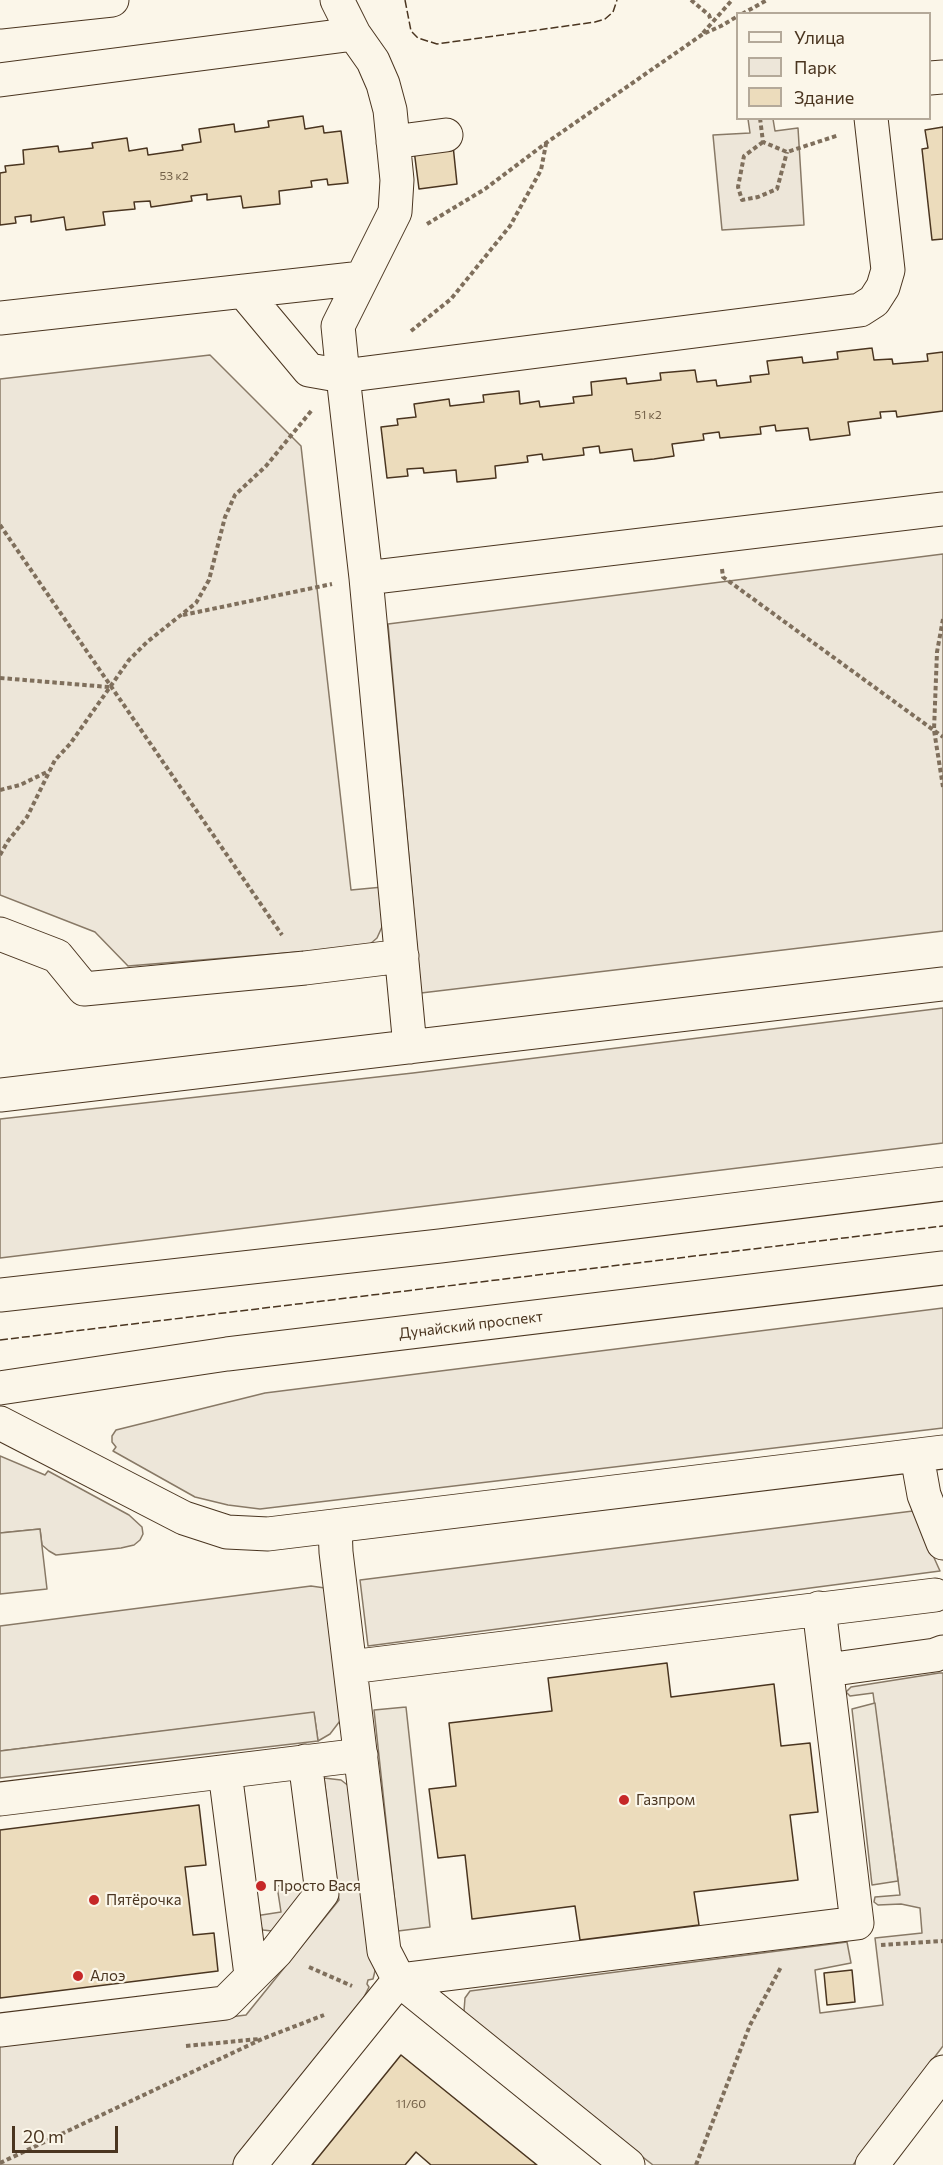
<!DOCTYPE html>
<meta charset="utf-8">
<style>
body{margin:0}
#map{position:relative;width:943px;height:2165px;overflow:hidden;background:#fbf6e9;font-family:Commissioner,sans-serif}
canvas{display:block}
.legend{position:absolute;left:736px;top:12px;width:195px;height:108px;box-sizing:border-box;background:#fbf6e9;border:2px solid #b4a999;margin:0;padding:8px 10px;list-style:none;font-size:18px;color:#4a3520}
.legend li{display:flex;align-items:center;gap:12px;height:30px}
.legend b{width:30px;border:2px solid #b4a999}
.scale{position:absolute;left:12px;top:2126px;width:106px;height:27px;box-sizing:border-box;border:3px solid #4a3520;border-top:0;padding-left:8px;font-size:18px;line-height:21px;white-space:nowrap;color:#4a3520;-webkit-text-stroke:4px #fbf6e9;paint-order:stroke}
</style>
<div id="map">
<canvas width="943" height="2165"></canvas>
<ul class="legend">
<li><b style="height:8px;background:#fbf6e9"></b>Улица</li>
<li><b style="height:16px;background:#ede6d9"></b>Парк</li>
<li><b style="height:16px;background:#ecdcbc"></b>Здание</li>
</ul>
<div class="scale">20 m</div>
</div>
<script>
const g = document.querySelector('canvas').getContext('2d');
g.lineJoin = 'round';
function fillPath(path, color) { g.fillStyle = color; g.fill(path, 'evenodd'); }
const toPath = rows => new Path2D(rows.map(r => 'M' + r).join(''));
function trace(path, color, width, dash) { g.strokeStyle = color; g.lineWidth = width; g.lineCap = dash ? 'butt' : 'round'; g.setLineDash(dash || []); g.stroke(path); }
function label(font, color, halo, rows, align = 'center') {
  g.font = font + ' Commissioner,sans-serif'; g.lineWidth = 4.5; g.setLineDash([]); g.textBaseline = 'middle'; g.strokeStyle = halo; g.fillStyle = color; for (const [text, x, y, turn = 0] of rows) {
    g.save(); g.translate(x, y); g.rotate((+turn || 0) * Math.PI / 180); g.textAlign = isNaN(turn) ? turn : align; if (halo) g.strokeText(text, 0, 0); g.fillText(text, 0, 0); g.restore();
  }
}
const green = toPath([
 [748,119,773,119,775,131,798,128,804,225,722,230,713,135,750,133,748,119],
 [210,355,301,446,351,890,383,887,386,918,377,938,369,945,359,947,128,966,95,932,0,895,0,379,210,355],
 [943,554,943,931,421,993,388,624,943,554],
 [943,1008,943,1143,0,1258,0,1119,413,1073,943,1008],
 [943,1308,943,1428,260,1509,228,1505,195,1497,113,1451,116,1447,112,1442,112,1436,116,1430,265,1393,943,1308],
 [0,1456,45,1475,48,1471,129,1515,142,1527,143,1534,140,1540,134,1545,121,1548,56,1555,49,1551,42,1545,40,1529,0,1533,0,1456],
 [913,1511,940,1571,368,1646,360,1580,913,1511],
 [311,1586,325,1588,343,1717,330,1734,318,1741,314,1713,0,1751,0,1626,311,1586],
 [939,1673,943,1673,943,2046,853,2165,653,2165,469,2021,464,2011,465,1998,470,1991,847,1942,851,1963,815,1970,820,2013,883,2005,875,1938,922,1933,920,1908,901,1904,878,1905,874,1902,875,1897,900,1895,873,1693,850,1696,846,1692,851,1687,939,1673],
 [324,1778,341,1780,350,1787,353,1798,375,1971,373,1979,368,1980,367,1984,369,1987,362,2001,232,2165,0,2165,0,2046,246,2015,339,1900,324,1778],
 [305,1883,304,1891,272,1931,263,1930,255,1916,281,1912,277,1886,305,1883]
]);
fillPath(green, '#ede6d9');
trace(green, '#887966', 1.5);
const parking = toPath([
 [40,1529,47,1589,0,1594,0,1533,40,1529],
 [875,1703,898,1881,872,1885,852,1709,875,1703],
 [406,1707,430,1927,398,1931,374,1710,406,1707],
 [314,1712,318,1741,0,1778,0,1751,314,1712]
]);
fillPath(parking, '#ede7d9');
trace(parking, '#887966', 1.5);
const building = toPath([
 [303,116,305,129,323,126,324,133,341,131,348,183,328,185,327,179,311,181,312,187,279,191,280,204,243,208,241,196,207,200,207,194,191,196,192,201,151,207,150,201,134,202,135,209,103,212,105,225,66,230,64,217,31,222,31,215,15,217,16,223,0,225,0,173,6,172,5,166,24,164,23,150,58,146,59,152,93,148,92,143,127,138,129,151,147,148,148,155,183,150,182,145,201,142,199,129,234,124,235,132,269,127,268,121,303,116],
 [943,127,943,239,932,240,922,149,928,148,925,130,943,127],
 [453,145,457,184,419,189,414,150,453,145],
 [872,348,874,360,892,359,893,364,928,361,927,354,943,352,943,411,897,417,896,411,880,412,881,418,848,422,850,435,810,440,808,428,776,431,775,425,760,427,761,434,720,438,719,432,703,434,704,440,672,444,674,456,654,459,634,461,632,449,600,453,599,446,583,448,584,455,543,460,542,454,527,456,528,462,495,466,496,478,457,482,456,470,424,473,423,468,407,469,408,476,387,478,381,427,398,425,397,419,416,417,414,404,449,399,450,406,484,402,483,395,519,391,520,404,539,401,540,407,574,403,573,397,592,395,591,382,626,378,627,384,661,380,660,373,695,370,697,382,716,380,717,386,751,382,750,376,769,374,767,361,802,357,803,363,838,359,837,352,872,348],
 [667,1663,671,1697,774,1684,781,1746,810,1743,818,1812,790,1815,798,1880,694,1892,699,1925,580,1940,575,1906,472,1919,465,1855,438,1858,429,1789,456,1786,449,1723,552,1711,548,1678,667,1663],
 [199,1805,206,1865,185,1867,193,1935,214,1933,218,1971,0,1998,0,1830,199,1805],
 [852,1970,855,2002,827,2005,824,1973,852,1970],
 [401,2055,537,2165,431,2165,416,2152,405,2165,312,2165,401,2055]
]);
fillPath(building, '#ecdcbc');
trace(building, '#4a3520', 1.5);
const minor = toPath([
 [337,0,354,34,373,61,383,84,390,110,397,180,395,212,338,326,343,376,860,310,874,301,883,287,888,270,871,118],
 [0,12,112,0],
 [930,78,943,77],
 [0,80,354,34],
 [393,142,446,135],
 [243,291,309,370,343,376,366,578,943,509],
 [0,318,362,278],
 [366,578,410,1047],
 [0,934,57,956,84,989,305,968,402,956],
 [0,1095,943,984],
 [0,1423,184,1518,227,1532,268,1534,943,1452],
 [917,1456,924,1495,943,1543],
 [335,1526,336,1552,384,1951,399,1980,857,1923,819,1608],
 [350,1667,935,1595],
 [827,1670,935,1655,943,1652],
 [225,1772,251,1975],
 [0,1799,361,1755],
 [0,2030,225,2003,276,1952,322,1893,305,1761],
 [250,2165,399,1980,628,2165],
 [872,2165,943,2072]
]);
const major = toPath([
 [0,1295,440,1246,943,1184],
 [0,1388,227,1354,943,1268]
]);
trace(minor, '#4a3520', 35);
trace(major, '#4a3520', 35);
trace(toPath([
 [691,0,709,15,711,21],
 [742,14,767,0],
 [703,33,732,0],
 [760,118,763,142,787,152,839,135],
 [763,142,744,156,738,187,742,200,758,197,777,189,787,152],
 [427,224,485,189,546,143,703,34,721,26,738,16],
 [411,331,451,299,510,226,541,170,546,144],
 [0,525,282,935],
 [722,569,723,577,943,737],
 [183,615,332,584],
 [943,619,937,652,934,730,943,787],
 [0,678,109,687],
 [0,790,20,785,49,771],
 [0,855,8,841,27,817,55,760,70,744,129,660,147,642,196,603,209,580,225,517,235,495,266,466,312,410],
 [881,1945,943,1941],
 [309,1967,352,1986],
 [186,2046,259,2039],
 [0,2163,262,2039,324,2015],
 [696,2165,750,2025,781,1967]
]), '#7f6f5c', 4, [4.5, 3]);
trace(minor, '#fbf6e9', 33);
trace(major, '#fbf6e9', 33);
trace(toPath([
 [405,0,411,31,418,38,437,44,595,22,605,19,613,12,617,0],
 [0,1340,943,1226]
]), '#4a3520', 1.5, [8, 3]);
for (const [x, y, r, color] of [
 [624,1800,6,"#c62828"],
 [261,1886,6,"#c62828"],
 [94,1900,6,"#c62828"],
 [78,1976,6,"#c62828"]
]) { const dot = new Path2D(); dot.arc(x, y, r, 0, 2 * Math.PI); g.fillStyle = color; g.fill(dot); trace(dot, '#fbf6e9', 2); }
label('12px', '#725f47', null, [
 ["53 к2",174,176],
 ["51 к2",648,415],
 ["11/60",411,2104]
]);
label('15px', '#4a3520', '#fbf6e9', [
 ["Дунайский проспект",471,1325,-7]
]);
label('15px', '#4a3520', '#fbf6e9', [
 ["Газпром",636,1800],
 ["Просто Вася",273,1886],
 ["Пятёрочка",106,1900],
 ["Алоэ",90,1976]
], 'left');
</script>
